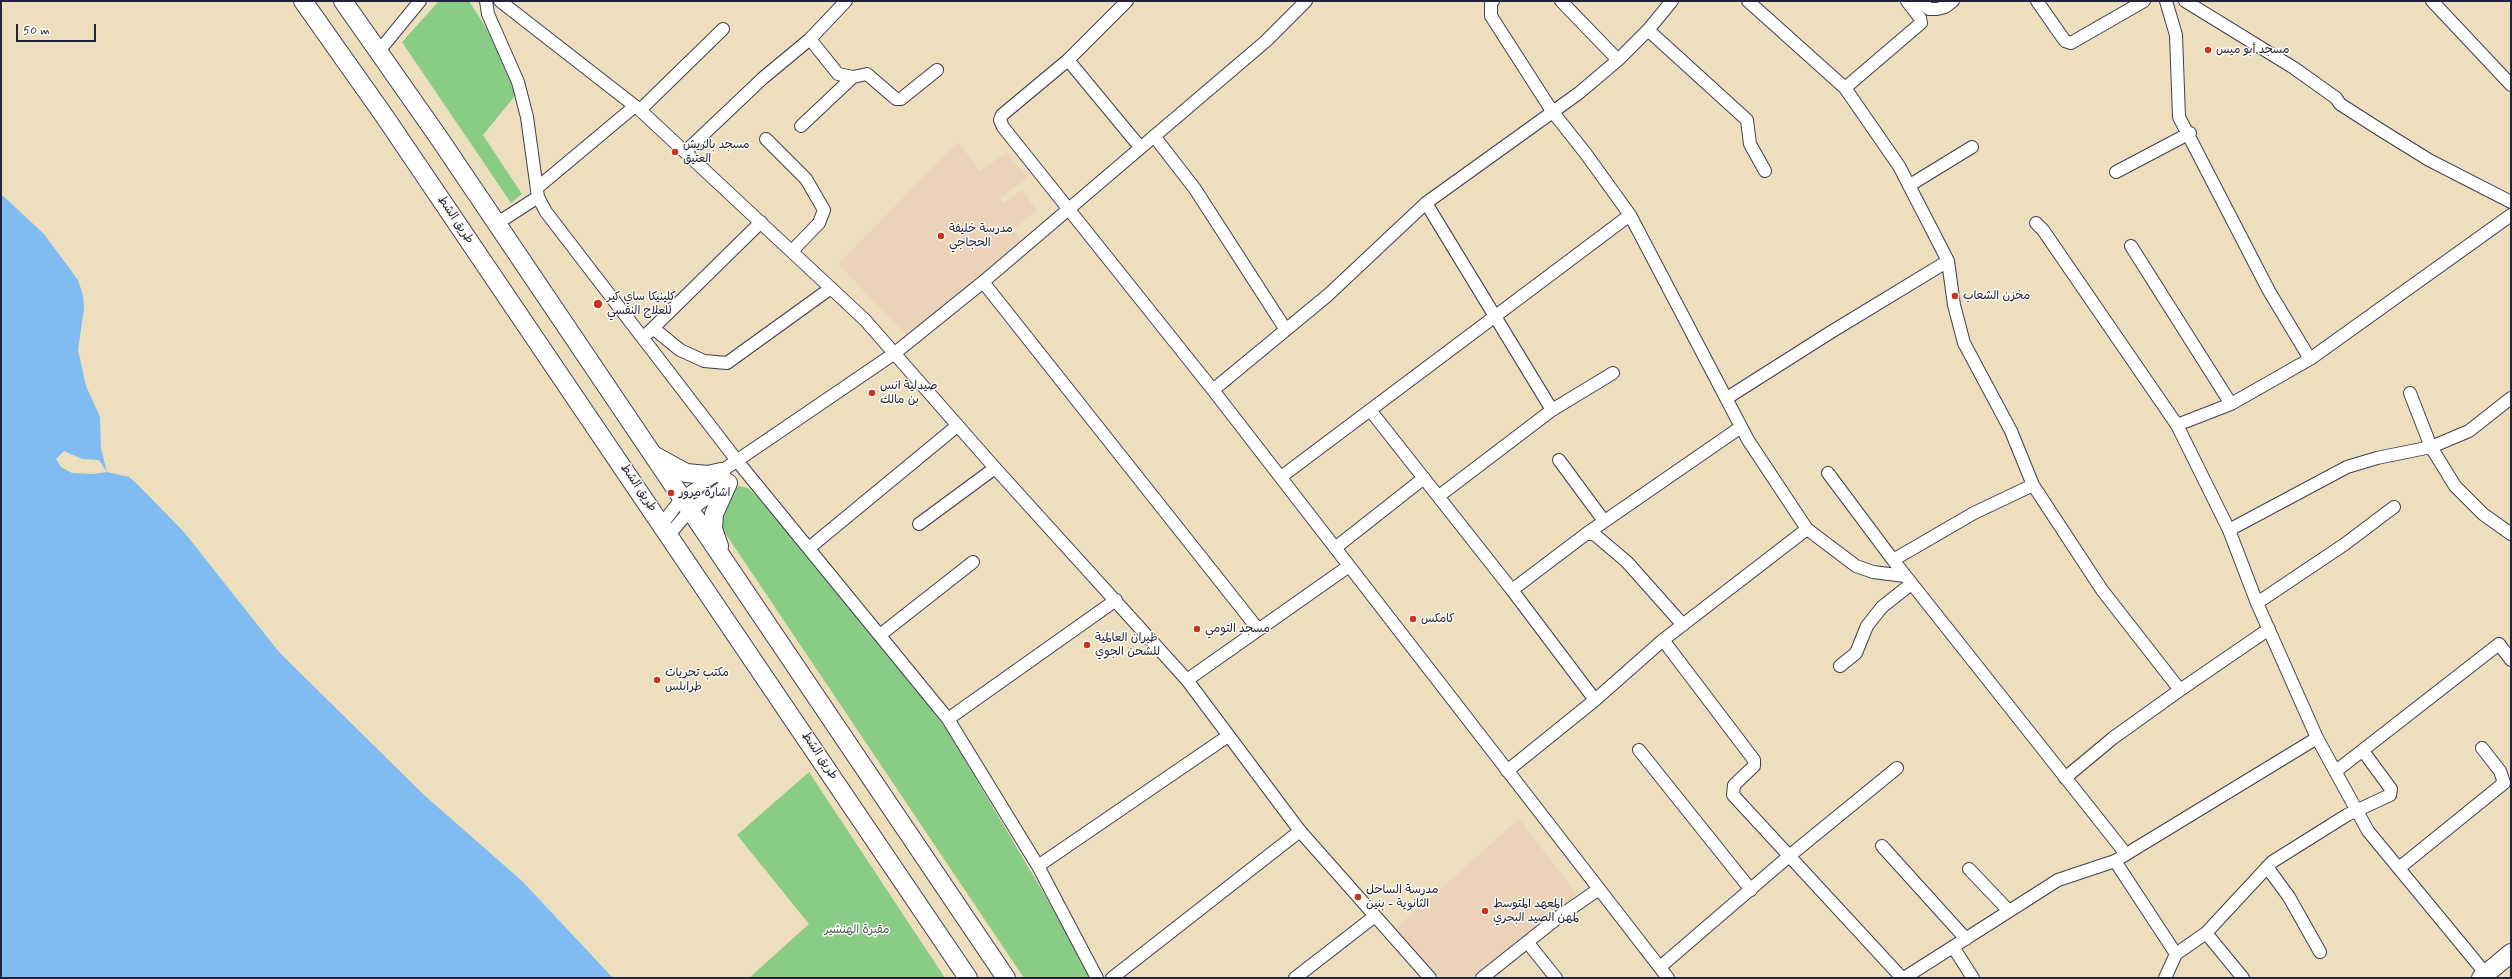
<!DOCTYPE html>
<meta charset="utf-8">
<style>
body{margin:0}
#map{position:relative;width:2512px;height:979px;overflow:hidden;background:#eddfbd;font-family:Mynerve,sans-serif}
canvas{display:block}
.frame{position:absolute;inset:0;border:2px solid #22223b;pointer-events:none}
.scale{position:absolute;left:16px;top:24px;width:80px;height:18px;box-sizing:border-box;border:2px solid #22223b;border-top:0;padding-left:5px;font-size:12px;line-height:14px;white-space:nowrap;color:#22223b;-webkit-text-stroke:3px #fdfcf7;paint-order:stroke}
</style>
<div id="map">
<canvas width="2512" height="979"></canvas>
<div class="frame"></div>
<div class="scale">50 m</div>
</div>
<script>
const g = document.querySelector('canvas').getContext('2d');
g.lineJoin = 'round';
function fillPath(path, color) { g.fillStyle = color; g.fill(path, 'evenodd'); }
const toPath = rows => new Path2D(rows.map(r => 'M' + r).join(''));
function trace(path, color, width, dash) { g.strokeStyle = color; g.lineWidth = width; g.lineCap = dash ? 'butt' : 'round'; g.setLineDash(dash || []); g.stroke(path); }
function label(font, color, halo, rows, align = 'center') {
  g.font = font + ' Mynerve,"Playpen Sans Arabic",sans-serif'; g.lineWidth = 3; g.setLineDash([]); g.textBaseline = 'middle'; g.strokeStyle = halo; g.fillStyle = color; for (const [text, x, y, turn = 0] of rows) {
    g.save(); g.translate(x, y); g.rotate((+turn || 0) * Math.PI / 180); g.textAlign = isNaN(turn) ? turn : align; if (halo) g.strokeText(text, 0, 0); g.fillText(text, 0, 0); g.restore();
  }
}
fillPath(toPath([
 [958,142,980,171,1007,152,1027,178,1000,198,1004,203,1022,190,1037,211,1012,230,1021,242,910,339,838,264],
 [1519,819,1577,894,1471,978,1440,978,1395,929]
]), '#ead3b8');
fillPath(toPath([
 [439,1,469,1,523,86,483,135,522,194,511,203,402,42],
 [739,486,748,488,764,503,907,677,947,730,1094,978,1024,978,719,524,729,494],
 [809,772,945,978,749,978,809,924,737,835]
]), '#88cc85');
fillPath(toPath([
 [1,194,44,234,78,280,83,295,84,308,78,350,86,386,100,417,101,449,107,472,129,477,138,485,184,532,279,652,424,795,522,881,613,978,1,978]
]), '#80bbf1');
fillPath(toPath([
 [64,451,82,459,99,460,107,472,93,474,72,473,61,467,56,459]
]), '#eddfbd');
const minor = toPath([
 [486,1,488,14,518,82,527,117,538,197,546,212,738,462,948,719,1038,866,1228,736],
 [500,1,640,110,865,320,995,468,1187,680,1300,831,1430,978],
 [1127,1,1068,60,1002,115,1000,120,1003,127,1213,390,1668,978],
 [1493,1,1491,3,1491,16,1552,111,1586,154,1630,215,1748,440,1807,529,1856,566,1873,572,1905,576],
 [1561,1,1618,60],
 [1748,1,1845,88,1899,166,1948,261,1954,305,1964,343,2011,431,2033,485,2102,590,2180,690,2113,738,2065,778],
 [1921,1,1929,9,1937,9,1945,7,1953,1],
 [2037,1,2065,41,2071,43,2144,1],
 [2166,1,2176,35,2179,117,2269,291,2310,359],
 [2185,1,2294,68,2336,98,2340,104,2379,129,2429,160,2511,202],
 [2432,1,2511,85],
 [1648,30,1747,120,1750,144,1765,171],
 [810,39,838,74,853,77,867,74,896,99,901,99,937,70],
 [379,51,420,1],
 [1068,60,1140,147],
 [1845,88,1921,23,1920,18,1907,1],
 [640,110,723,29],
 [801,126,853,77],
 [1154,136,1195,189,1286,330],
 [766,139,806,179,824,210,819,223,792,251],
 [686,151,763,78,810,39,846,1],
 [2116,172,2190,133],
 [1910,185,1972,147],
 [537,188,635,106],
 [1426,203,1552,410,1439,496],
 [2036,223,2043,230,2177,425,2229,530,2257,603,2317,738,2368,831,2486,974],
 [496,224,538,197],
 [2131,246,2231,404],
 [983,282,1258,629],
 [653,328,680,350,704,361,727,363,831,288],
 [648,333,761,222],
 [1213,390,1328,295,1426,203,1579,93,1618,60,1648,30,1672,1],
 [2410,393,2431,447,2455,486,2483,514,2511,534],
 [1727,398,1831,332,1948,261],
 [1370,410,1512,590,1586,534,1594,534,1627,562,1683,625],
 [1552,410,1613,373],
 [2177,425,2231,404,2310,359,2511,215],
 [1559,460,1604,521],
 [1828,473,1893,560,2126,854],
 [1281,477,1630,215],
 [662,524,682,498,895,353,983,282,1266,41,1306,1],
 [919,524,995,468],
 [2229,530,2347,467,2377,458,2431,447,2469,431,2511,398],
 [1586,534,1741,427],
 [669,535,690,510,726,485],
 [809,548,957,426],
 [1335,548,1424,478],
 [1893,560,1974,513,2033,485],
 [1512,590,1595,700],
 [2257,603,2345,544,2394,507],
 [880,635,973,562],
 [1663,640,1754,760,1754,766,1734,785,1733,795,1902,978],
 [1840,666,1856,653,1867,626,1882,607,1911,584],
 [1187,680,1349,566],
 [2180,690,2269,629],
 [948,719,1116,600],
 [1639,750,1751,890],
 [1507,771,1595,700,1663,640,1807,529],
 [2336,771,2499,644,2511,660],
 [1882,846,1966,939],
 [2115,861,2176,954],
 [1038,866,1097,978],
 [2267,867,2289,897,2320,952],
 [2399,868,2504,783,2500,771,2482,748],
 [1969,869,2009,911],
 [2206,933,2243,978],
 [1528,943,1556,978],
 [1953,947,1973,978],
 [1660,967,1788,857,1897,768],
 [1112,978,1300,831],
 [1295,978,1375,916],
 [1482,978,1560,916,1599,889],
 [1904,978,2058,880,2115,861,2317,738],
 [2165,978,2176,954,2206,933,2272,862,2347,815,2390,795,2391,789,2363,751]
]);
const highway = toPath([
 [303,1,385,117,968,978],
 [343,1,439,138,1006,978],
 [655,456,686,473,708,475,721,472],
 [719,546,713,529,714,514,728,483],
 [2481,978,2511,953]
]);
trace(minor, '#403e4e', 14);
trace(highway, '#403e4e', 20);
trace(minor, '#fff', 12);
trace(highway, '#fff', 18);
for (const [x, y, r, color] of [
 [2208,50,4,"#c8321e"],
 [675,152,4,"#c8321e"],
 [941,236,4,"#c8321e"],
 [1955,296,4,"#c8321e"],
 [598,304,5,"#c8321e"],
 [872,393,4,"#c8321e"],
 [671,493,4,"#c8321e"],
 [1413,619,4,"#c8321e"],
 [1197,629,4,"#c8321e"],
 [1087,645,4,"#c8321e"],
 [657,680,4,"#c8321e"],
 [1358,897,4,"#c8321e"],
 [1485,911,4,"#c8321e"]
]) { const dot = new Path2D(); dot.arc(x, y, r, 0, 2 * Math.PI); g.fillStyle = color; g.fill(dot); trace(dot, '#fdfcf7', 1.5); }
label('12px', '#22223b', '#fdfcf7', [
 ["مسجد أبو ميس",2216,50],
 ["مسجد بالريش",683,145],
 ["العتيق",683,159],
 ["مدرسة خليفة",949,229],
 ["الحجاجي",949,243],
 ["مخزن الشعاب",1963,296],
 ["كلينيكا ساي كير",607,297],
 ["للعلاج النفسي",607,311],
 ["صيدلية انس",880,386],
 ["بن مالك",880,400],
 ["اشارة مرور",679,493],
 ["كامكس",1421,619],
 ["مسجد التومي",1205,629],
 ["طيران العالمية",1095,638],
 ["للشحن الجوي",1095,652],
 ["مكتب تحريات",665,673],
 ["طرابلس",665,687],
 ["مدرسة الساحل",1366,890],
 ["الثانوية - بنين",1366,904],
 ["المعهد المتوسط",1493,904],
 ["لمهن الصيد البحري",1493,918]
], 'left');
label('12px', '#22223b', '#fdfcf7', [
 ["طريق الشط",455,220,56],
 ["طريق الشط",638,488,56],
 ["طريق الشط",819,756,56]
]);
label('12px', '#465e55', '#fdfcf7', [
 ["مقبرة الهنشير",857,930]
]);
</script>
